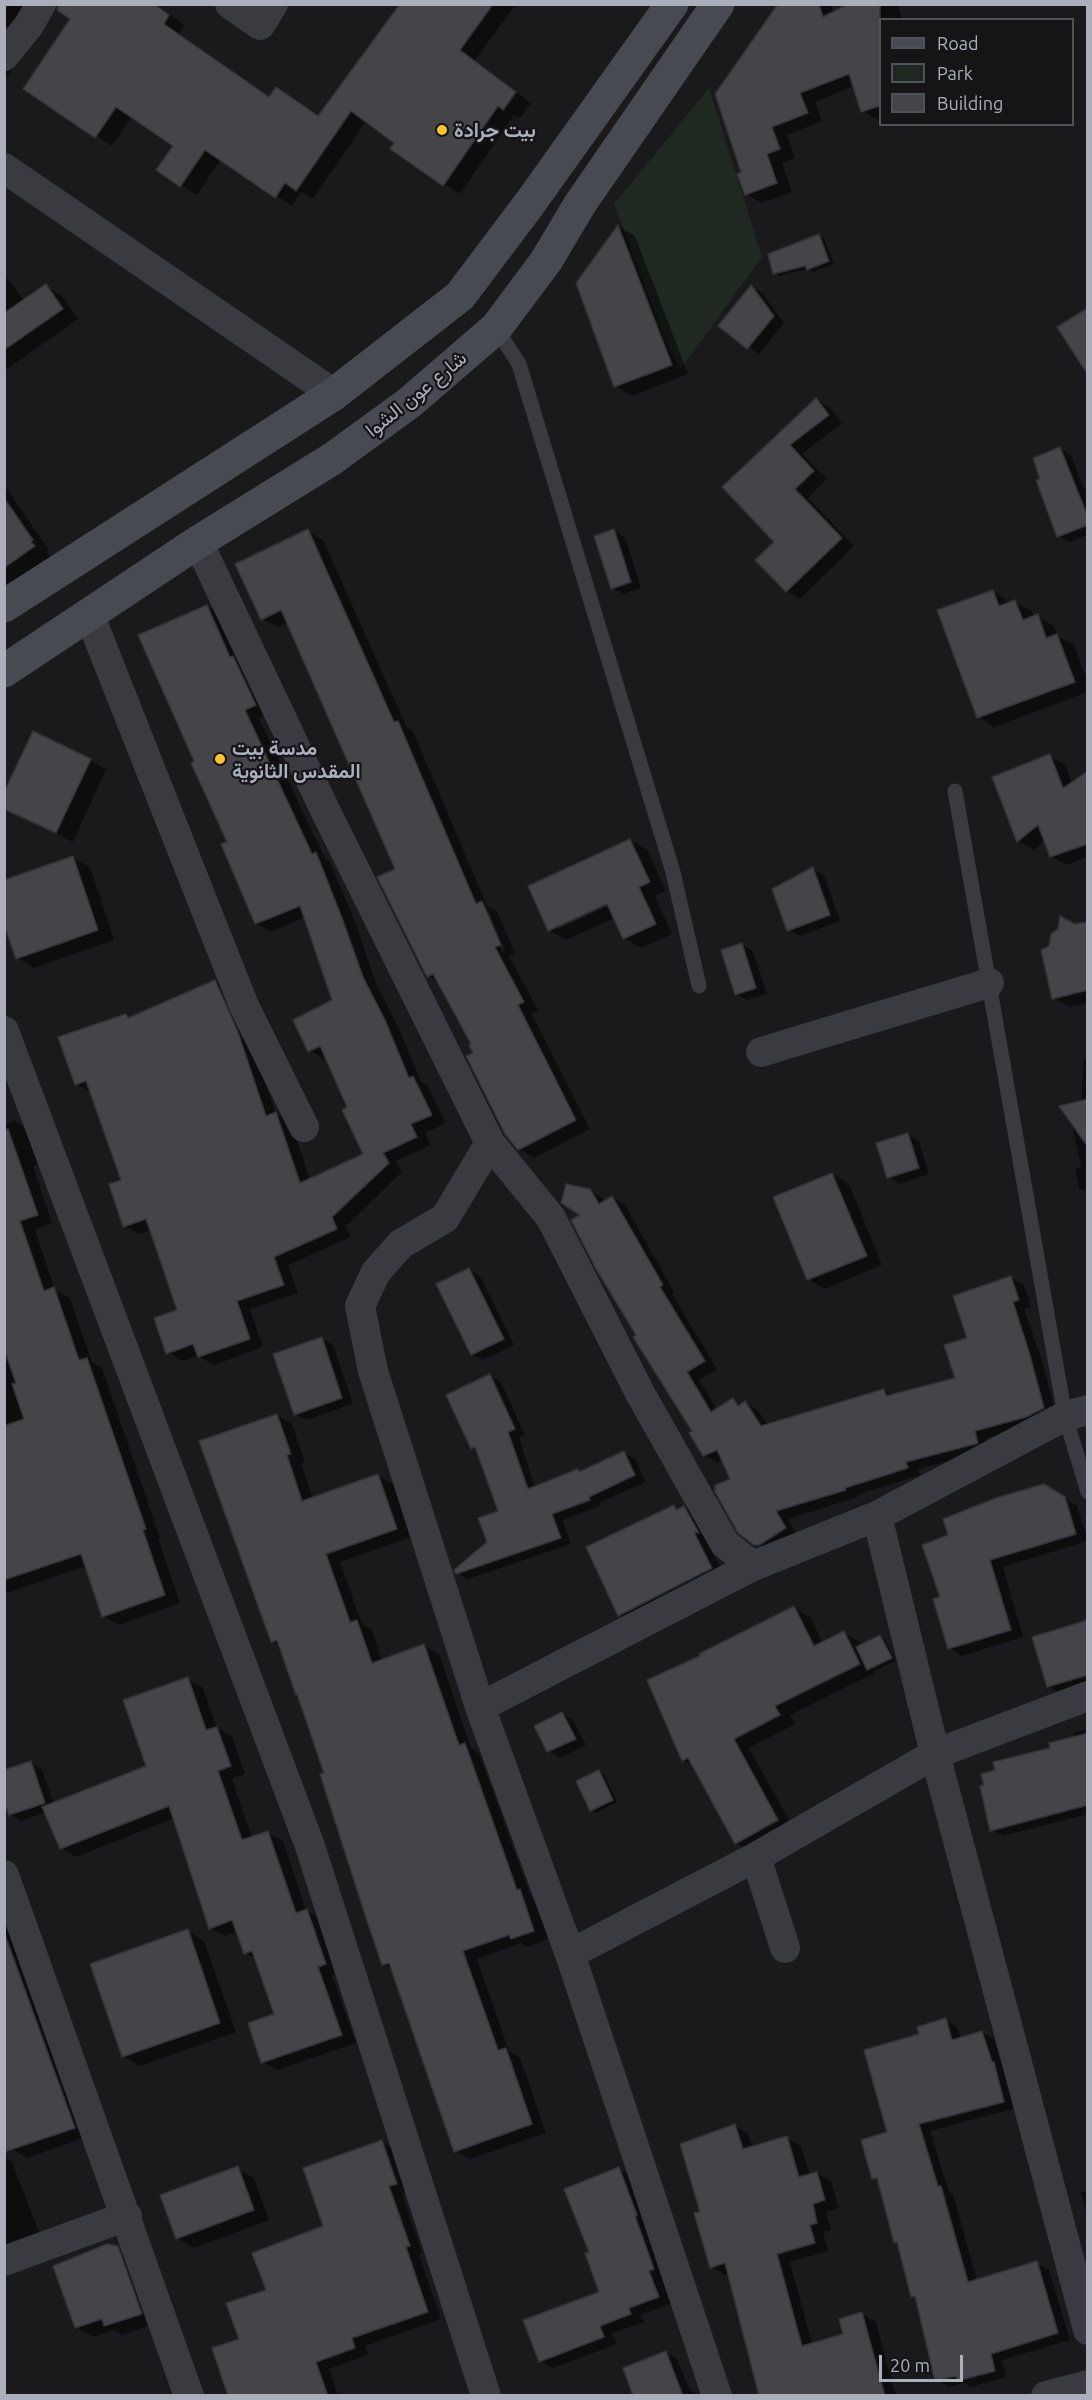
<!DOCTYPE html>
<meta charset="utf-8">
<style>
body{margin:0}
#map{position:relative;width:1092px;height:2400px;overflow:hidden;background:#1a191c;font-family:Ubuntu,sans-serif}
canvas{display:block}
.frame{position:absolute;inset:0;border:6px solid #abafbc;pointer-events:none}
.legend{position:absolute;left:879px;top:18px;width:195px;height:108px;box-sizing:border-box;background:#151417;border:2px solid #515259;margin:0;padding:8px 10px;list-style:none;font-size:18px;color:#abafbc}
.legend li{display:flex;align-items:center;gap:12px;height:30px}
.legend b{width:30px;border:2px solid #515259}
.scale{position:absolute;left:879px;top:2355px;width:84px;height:27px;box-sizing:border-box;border:3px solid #abafbc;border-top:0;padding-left:8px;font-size:18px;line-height:21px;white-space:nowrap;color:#abafbc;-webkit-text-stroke:4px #151417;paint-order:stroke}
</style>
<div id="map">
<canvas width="1092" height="2400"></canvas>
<div class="frame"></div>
<ul class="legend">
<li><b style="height:8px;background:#484a51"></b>Road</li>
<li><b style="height:16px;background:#1f2821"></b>Park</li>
<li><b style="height:16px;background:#444449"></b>Building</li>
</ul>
<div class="scale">20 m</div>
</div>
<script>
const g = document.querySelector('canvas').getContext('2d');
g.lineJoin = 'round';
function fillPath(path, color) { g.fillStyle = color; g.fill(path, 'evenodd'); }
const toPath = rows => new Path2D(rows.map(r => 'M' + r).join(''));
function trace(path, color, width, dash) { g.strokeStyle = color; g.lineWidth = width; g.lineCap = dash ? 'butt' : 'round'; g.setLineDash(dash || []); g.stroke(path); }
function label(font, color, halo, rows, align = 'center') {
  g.font = font + ' Ubuntu,Vazirmatn,sans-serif'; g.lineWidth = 4.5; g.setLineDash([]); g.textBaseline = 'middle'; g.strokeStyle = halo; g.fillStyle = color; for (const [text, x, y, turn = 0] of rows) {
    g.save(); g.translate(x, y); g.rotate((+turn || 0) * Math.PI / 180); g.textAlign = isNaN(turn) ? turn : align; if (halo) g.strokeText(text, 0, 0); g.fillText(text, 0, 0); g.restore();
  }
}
fillPath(toPath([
 [709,88,762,257,680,370,667,344,614,204]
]), '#1f2821');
fillPath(toPath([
 [4,4,56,4,5,81,4,81],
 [154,4,185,25,179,34,271,98,319,117,400,4,516,4,475,60,531,103,520,118,514,115,460,194,392,149,396,143,366,121,313,199,301,192,292,206,221,159,197,195,181,185,175,145,132,116,112,146,25,89],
 [779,4,830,4,834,13,851,4,897,4,903,20,880,20,880,119,878,120,862,111,854,86,815,102,822,121,787,135,795,158,782,163,792,192,762,203,746,194,743,173],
 [619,227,635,236,688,374,632,396,616,386],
 [819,235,824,238,834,264,813,272,808,269,779,276,774,273],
 [4,277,9,280,24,301,46,286,62,296,78,319,4,371],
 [751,287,762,293,784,323,759,354,720,326],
 [817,400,830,408,842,423,802,454,827,479,808,498,854,546,800,599,786,591,776,542,724,487],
 [1060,449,1071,455,1084,489,1088,488,1088,535,1069,542,1059,536,1042,480],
 [4,485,49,550,47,552,51,557,4,591],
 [308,531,323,540,407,728,413,731,487,906,497,911,515,953,509,956,538,1010,532,1014,590,1129,534,1158,519,1149,475,1054,473,1044,439,982,428,975,397,870,288,623,278,627,262,619],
 [484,908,487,908,505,951,502,952],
 [614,531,625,537,641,588,623,594,612,588],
 [993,591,1010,603,1015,602,1032,611,1034,617,1037,616,1054,626,1058,636,1074,645,1088,683,1088,692,994,727,978,717],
 [207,606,222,615,270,714,259,718,325,859,330,862,357,927,377,986,399,1029,421,1082,428,1086,446,1123,425,1133,431,1145,396,1161,402,1172,346,1226,351,1237,288,1265,298,1293,250,1309,263,1347,214,1365,198,1356,182,1361,168,1352,179,1310,151,1230,139,1234,125,1226,123,1181,91,1092,76,1084,126,1015,131,1018,215,981,230,990,252,1042,276,1114,291,1122,310,1180,365,1155,327,1058,324,1059,310,1051,334,1001,306,917,271,932,256,923,229,842,196,762],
 [1050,756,1065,765,1072,783,1088,773,1088,857,1066,865,1051,856,1045,840,1034,850,1019,841,994,778],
 [90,760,106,769,73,842,4,808],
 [630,840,647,850,666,891,655,896,672,934,641,948,624,938,615,918,566,940,549,930],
 [614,900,615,903,558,929,558,925],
 [73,858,90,867,114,940,34,968,18,958],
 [813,869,824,875,840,921,800,936,789,930],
 [1075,925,1088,929,1088,1003,1070,1007,1054,998,1051,947],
 [742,944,753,951,767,994,747,1000,736,994],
 [1084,1058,1088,1060,1088,1193,1079,1188,1075,1169,1081,1167,1071,1121,1081,1102],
 [14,1121,30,1130,41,1163,33,1166,52,1223,35,1230,55,1290,70,1298,92,1362,102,1368,160,1538,158,1538,180,1603,119,1625,103,1616,86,1566,4,1594,4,1125],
 [908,1135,919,1141,929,1174,900,1184,889,1177],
 [832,1174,849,1184,882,1265,825,1289,808,1279],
 [589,1190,602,1198,605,1202,612,1197,625,1205,674,1292,672,1294,717,1369,699,1380,717,1410,733,1400,742,1405,745,1403,758,1410,768,1426,883,1390,893,1396,957,1379,969,1339,1011,1278,1024,1285,1031,1307,1024,1309,1042,1360,1056,1415,1039,1424,987,1438,990,1450,988,1451,918,1469,920,1475,857,1495,858,1497,788,1519,798,1536,771,1552,758,1544,723,1460,717,1462,704,1455,694,1432,638,1335,583,1215],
 [469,1269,480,1276,514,1345,483,1360,472,1354],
 [322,1339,333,1345,353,1404,306,1420,295,1414],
 [490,1376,501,1382,525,1435,519,1438,535,1487,578,1471,581,1473,624,1453,635,1459,646,1482,599,1503,600,1506,563,1520,571,1544,468,1579,457,1573,488,1542,500,1512,478,1451,472,1448],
 [277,1415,292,1424,305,1462,301,1463,313,1499,378,1476,393,1484,411,1537,340,1562,362,1624,372,1630,382,1661,424,1646,439,1654,471,1748,479,1753,531,1897,535,1899,548,1939,527,1947,521,1943,477,1959,509,2051,520,2058,546,2133,470,2159,455,2151,393,1970,383,1964,326,1774,280,1646,273,1641],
 [1044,1485,1077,1506,1088,1541,1003,1567,1023,1637,962,1656,949,1648,942,1598],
 [674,1507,679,1510,684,1508,695,1514,723,1574,630,1622,619,1615],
 [794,1608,810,1617,823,1643,844,1633,860,1642,862,1646,880,1637,885,1640,896,1661,874,1671,875,1673,790,1715,795,1724,749,1748,794,1829,752,1852,736,1843,694,1766,683,1760,702,1657],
 [1088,1622,1088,1684,1059,1692,1048,1686],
 [188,1679,203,1688,217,1728,232,1737,245,1774,232,1779,252,1838,268,1833,283,1841,306,1910,321,1919,339,1972,332,1975,356,2043,277,2070,263,2062,276,2014,257,1959,245,1953,238,1931,225,1936,210,1928,174,1818,76,1857,61,1848,46,1812,21,1821,10,1814,31,1763,42,1769,54,1804,148,1767],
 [562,1714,573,1720,586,1745,560,1758,549,1751,536,1727],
 [1088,1729,1088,1814,1003,1836,992,1830,1052,1749,1075,1737,1074,1733],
 [599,1771,604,1774,617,1802,596,1813,591,1810],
 [4,1901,89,2136,27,2158,12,2149,4,2128],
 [188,1931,204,1941,236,2032,140,2066,123,2056],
 [945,2020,957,2027,961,2039,982,2032,994,2039,1003,2069,1006,2070,1016,2108,930,2131,949,2192,953,2194,977,2281,1036,2263,1049,2270,1070,2340,1002,2360,1006,2377,970,2387,964,2383,949,2387,936,2380,917,2299,913,2296,899,2245,895,2242,879,2181,874,2178,921,2035],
 [735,2126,748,2134,753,2148,787,2138,801,2146,810,2175,817,2173,831,2181,839,2208,826,2212,831,2230,823,2232,828,2251,790,2262,812,2344,845,2335,862,2314,876,2322,896,2396,761,2396,730,2273,725,2275,711,2267,702,2212],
 [382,2142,396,2150,410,2191,402,2194,422,2253,419,2255,441,2319,365,2346,368,2355,329,2369,338,2396,236,2396,240,2340,268,2291,325,2227],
 [4,2157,12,2162,42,2240,4,2249],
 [237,2168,254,2178,269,2220,194,2248,177,2238],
 [619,2169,632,2177,666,2276,662,2278,671,2304,641,2315,644,2322,612,2333,617,2344,553,2368,540,2361,601,2293,591,2253],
 [1088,2191,1088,2221,1081,2192],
 [117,2248,134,2258,157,2323,122,2335,114,2330,93,2337,76,2327],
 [666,2352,677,2359,689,2389,699,2396,635,2396]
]), '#0007');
const building = toPath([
 [58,4,154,4,169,15,164,24,269,97,276,87,318,116,400,4,493,4,460,50,516,92,503,110,498,106,443,186,390,149,394,143,351,111,296,191,285,183,275,198,205,150,180,187,156,170,173,146,116,107,95,138,23,89,70,19,57,10,58,4],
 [778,4,819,4,823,17,848,4,880,4,880,106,861,112,849,74,800,93,808,113,772,127,780,149,767,154,777,183,745,195,737,174,741,172,715,94,778,4],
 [618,225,672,365,614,387,576,283,618,225],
 [819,234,829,261,807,270,805,266,773,274,768,254,819,234],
 [46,284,63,309,4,350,4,313,46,284],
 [751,285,774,316,747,349,718,326,751,285],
 [1088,308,1088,375,1057,327,1088,308],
 [816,398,829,415,790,445,814,471,795,489,842,538,786,592,755,560,774,542,722,487,816,398],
 [1060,447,1088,517,1088,525,1057,537,1036,480,1040,479,1033,458,1060,447],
 [4,498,33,540,31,542,35,546,4,568,4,498],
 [308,529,394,722,398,721,476,904,482,901,501,945,495,947,524,1002,518,1005,576,1120,518,1150,505,1134,466,1056,473,1053,469,1045,471,1044,433,974,427,977,377,877,395,869,281,610,261,620,235,564,308,529],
 [614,529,631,582,611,589,594,536,614,529],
 [993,590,999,606,1015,600,1023,620,1038,614,1046,638,1057,634,1075,682,977,718,937,610,993,590],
 [207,605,230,657,233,656,256,705,245,710,312,854,316,852,342,918,363,977,385,1020,409,1078,413,1076,432,1115,411,1124,417,1137,383,1153,389,1163,332,1217,337,1229,274,1257,284,1285,237,1301,250,1339,198,1357,193,1344,166,1354,154,1318,177,1310,146,1219,123,1227,109,1184,121,1180,86,1081,75,1085,58,1037,126,1014,128,1018,215,980,238,1032,266,1116,276,1112,300,1183,363,1154,342,1110,347,1107,320,1046,308,1052,293,1020,332,1000,300,906,255,924,221,844,227,842,191,763,194,761,138,635,207,605],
 [33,731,91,759,56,833,4,809,4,792,33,731],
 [1050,754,1063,788,1088,771,1088,844,1050,857,1038,825,1017,842,992,777,1050,754],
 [630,839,650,882,639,887,656,924,623,939,607,904,548,931,528,886,630,839],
 [73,856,98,930,16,959,4,925,4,880,73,856],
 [813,867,830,915,787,931,772,889,813,867],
 [1060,916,1075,924,1088,922,1088,990,1052,999,1041,950,1049,946,1051,934,1058,929,1060,916],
 [742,943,756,988,735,995,721,950,742,943],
 [1088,1099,1088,1147,1059,1106,1088,1099],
 [8,1129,38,1215,20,1221,44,1291,54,1287,79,1360,87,1358,146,1529,143,1530,165,1595,102,1617,81,1554,4,1580,4,1426,24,1419,12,1384,16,1383,4,1349,4,1130,8,1129],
 [908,1133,919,1168,887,1178,876,1143,908,1133],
 [832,1173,867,1256,807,1280,773,1197,832,1173],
 [566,1184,590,1189,599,1204,612,1196,663,1285,660,1287,705,1361,687,1372,711,1412,733,1398,738,1406,745,1401,761,1426,884,1389,886,1396,955,1378,944,1345,967,1338,953,1296,1011,1276,1019,1300,1013,1302,1029,1352,1044,1408,1026,1417,975,1431,978,1443,975,1444,906,1462,908,1468,845,1488,846,1490,776,1511,786,1528,759,1545,754,1545,738,1533,714,1490,716,1489,714,1486,730,1479,717,1450,703,1456,689,1433,692,1431,633,1337,636,1335,595,1267,571,1220,580,1215,561,1203,566,1184],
 [469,1268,504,1339,471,1355,436,1284,469,1268],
 [322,1337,342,1398,294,1415,273,1354,322,1337],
 [490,1374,515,1429,508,1432,528,1489,578,1469,579,1472,624,1451,635,1475,589,1497,590,1500,552,1514,561,1538,456,1574,454,1570,487,1542,478,1518,498,1511,475,1447,471,1449,446,1395,490,1374],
 [277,1414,291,1454,287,1455,302,1501,378,1474,397,1529,326,1554,350,1622,357,1620,372,1663,424,1644,459,1745,465,1743,517,1890,520,1889,534,1931,511,1939,509,1935,463,1951,498,2050,506,2048,532,2124,454,2152,389,1963,382,1965,366,1918,320,1774,324,1773,297,1694,296,1695,277,1640,271,1642,199,1441,277,1414],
 [1044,1484,1065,1497,1076,1534,990,1560,1011,1630,948,1649,933,1599,940,1597,922,1545,948,1535,943,1519,996,1498,1044,1484],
 [674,1505,676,1510,684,1506,699,1533,694,1532,712,1568,618,1616,586,1547,674,1505],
 [794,1606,814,1646,844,1631,860,1664,775,1706,780,1715,734,1739,778,1820,735,1844,688,1758,682,1761,647,1680,700,1656,699,1654,794,1606],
 [1088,1620,1088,1675,1047,1687,1032,1637,1088,1620],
 [880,1635,892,1658,867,1670,856,1647,880,1635],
 [188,1677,206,1730,217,1727,231,1766,218,1771,242,1840,268,1831,296,1913,307,1909,326,1964,318,1967,342,2035,261,2063,248,2023,274,2014,252,1951,244,1954,232,1920,209,1929,169,1806,60,1849,42,1807,146,1766,123,1700,188,1677],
 [562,1712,576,1739,547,1752,534,1726,562,1712],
 [1088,1733,1088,1805,990,1831,980,1786,984,1785,981,1774,995,1770,993,1762,1050,1748,1049,1743,1088,1733],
 [31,1761,45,1803,9,1815,4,1802,4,1770,31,1761],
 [599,1770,613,1800,590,1811,576,1781,599,1770],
 [188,1929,220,2023,122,2057,90,1964,188,1929],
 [4,1932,75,2128,4,2152,4,1932],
 [946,2018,952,2040,982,2031,992,2062,994,2062,1004,2102,919,2124,938,2186,941,2186,968,2282,1037,2261,1058,2333,991,2354,995,2371,957,2381,956,2376,935,2381,915,2296,911,2297,897,2242,894,2243,877,2178,872,2179,861,2140,887,2132,864,2050,919,2034,917,2027,946,2018],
 [735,2124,743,2149,787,2136,799,2177,817,2172,825,2200,813,2204,817,2223,810,2225,815,2243,777,2254,802,2346,843,2334,839,2319,862,2312,885,2396,759,2396,725,2263,710,2268,694,2213,700,2212,680,2144,735,2124],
 [382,2140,397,2184,389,2186,410,2246,406,2247,428,2312,352,2338,355,2348,316,2362,328,2396,228,2396,212,2348,239,2339,226,2303,266,2290,252,2253,323,2226,303,2168,382,2140],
 [238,2166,254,2210,176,2239,160,2195,238,2166],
 [619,2167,637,2215,635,2216,654,2269,649,2271,659,2297,629,2308,631,2314,600,2326,604,2337,539,2362,523,2320,599,2292,585,2253,589,2252,564,2189,619,2167],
 [107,2244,118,2246,142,2314,104,2326,102,2319,75,2328,53,2266,107,2244],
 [666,2351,683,2396,633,2396,623,2368,666,2351]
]);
fillPath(building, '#444449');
trace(building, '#343338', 1.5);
trace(toPath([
 [496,328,519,364,673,872,699,986],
 [955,791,1065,1416,1088,1492]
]), '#3a3b41', 15);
trace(toPath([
 [230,4,260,25,273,4],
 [4,56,29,25,41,4],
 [4,168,334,394],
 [198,542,325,810,490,1143,551,1218,640,1393,725,1544,753,1566],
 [89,614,244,1006,304,1127],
 [4,1031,310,1846,486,2396],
 [761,1052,989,983],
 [490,1143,445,1218,401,1244,376,1272,360,1306,373,1371,480,1707,570,1954,717,2396],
 [877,1516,935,1754,1088,2330],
 [480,1707,753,1566,877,1516,1065,1416,1088,1410],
 [756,1857,785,1948],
 [4,1875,189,2396],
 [570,1954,756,1857,935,1754,1088,1696],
 [4,2261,127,2216],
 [1046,2396,1088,2385]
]), '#3a3b41', 30);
trace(toPath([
 [4,606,334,394,460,296,530,203,672,4],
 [4,671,198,542,332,459,409,403,496,328,546,261,580,204,718,4]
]), '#484a51', 33);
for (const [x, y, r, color] of [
 [442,130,6,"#fec430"],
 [220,759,6,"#fec430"]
]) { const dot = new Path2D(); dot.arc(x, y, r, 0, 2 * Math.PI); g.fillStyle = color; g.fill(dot); trace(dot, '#151417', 2); }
label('bold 20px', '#abafbc', '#151417', [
 ["بيت جرادة",454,130],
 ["مدسة بيت",232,748],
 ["المقدس الثانوية",232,771]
], 'left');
label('20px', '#abafbc', '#151417', [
 ["شارع عون الشوا",416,394,-39]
]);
</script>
